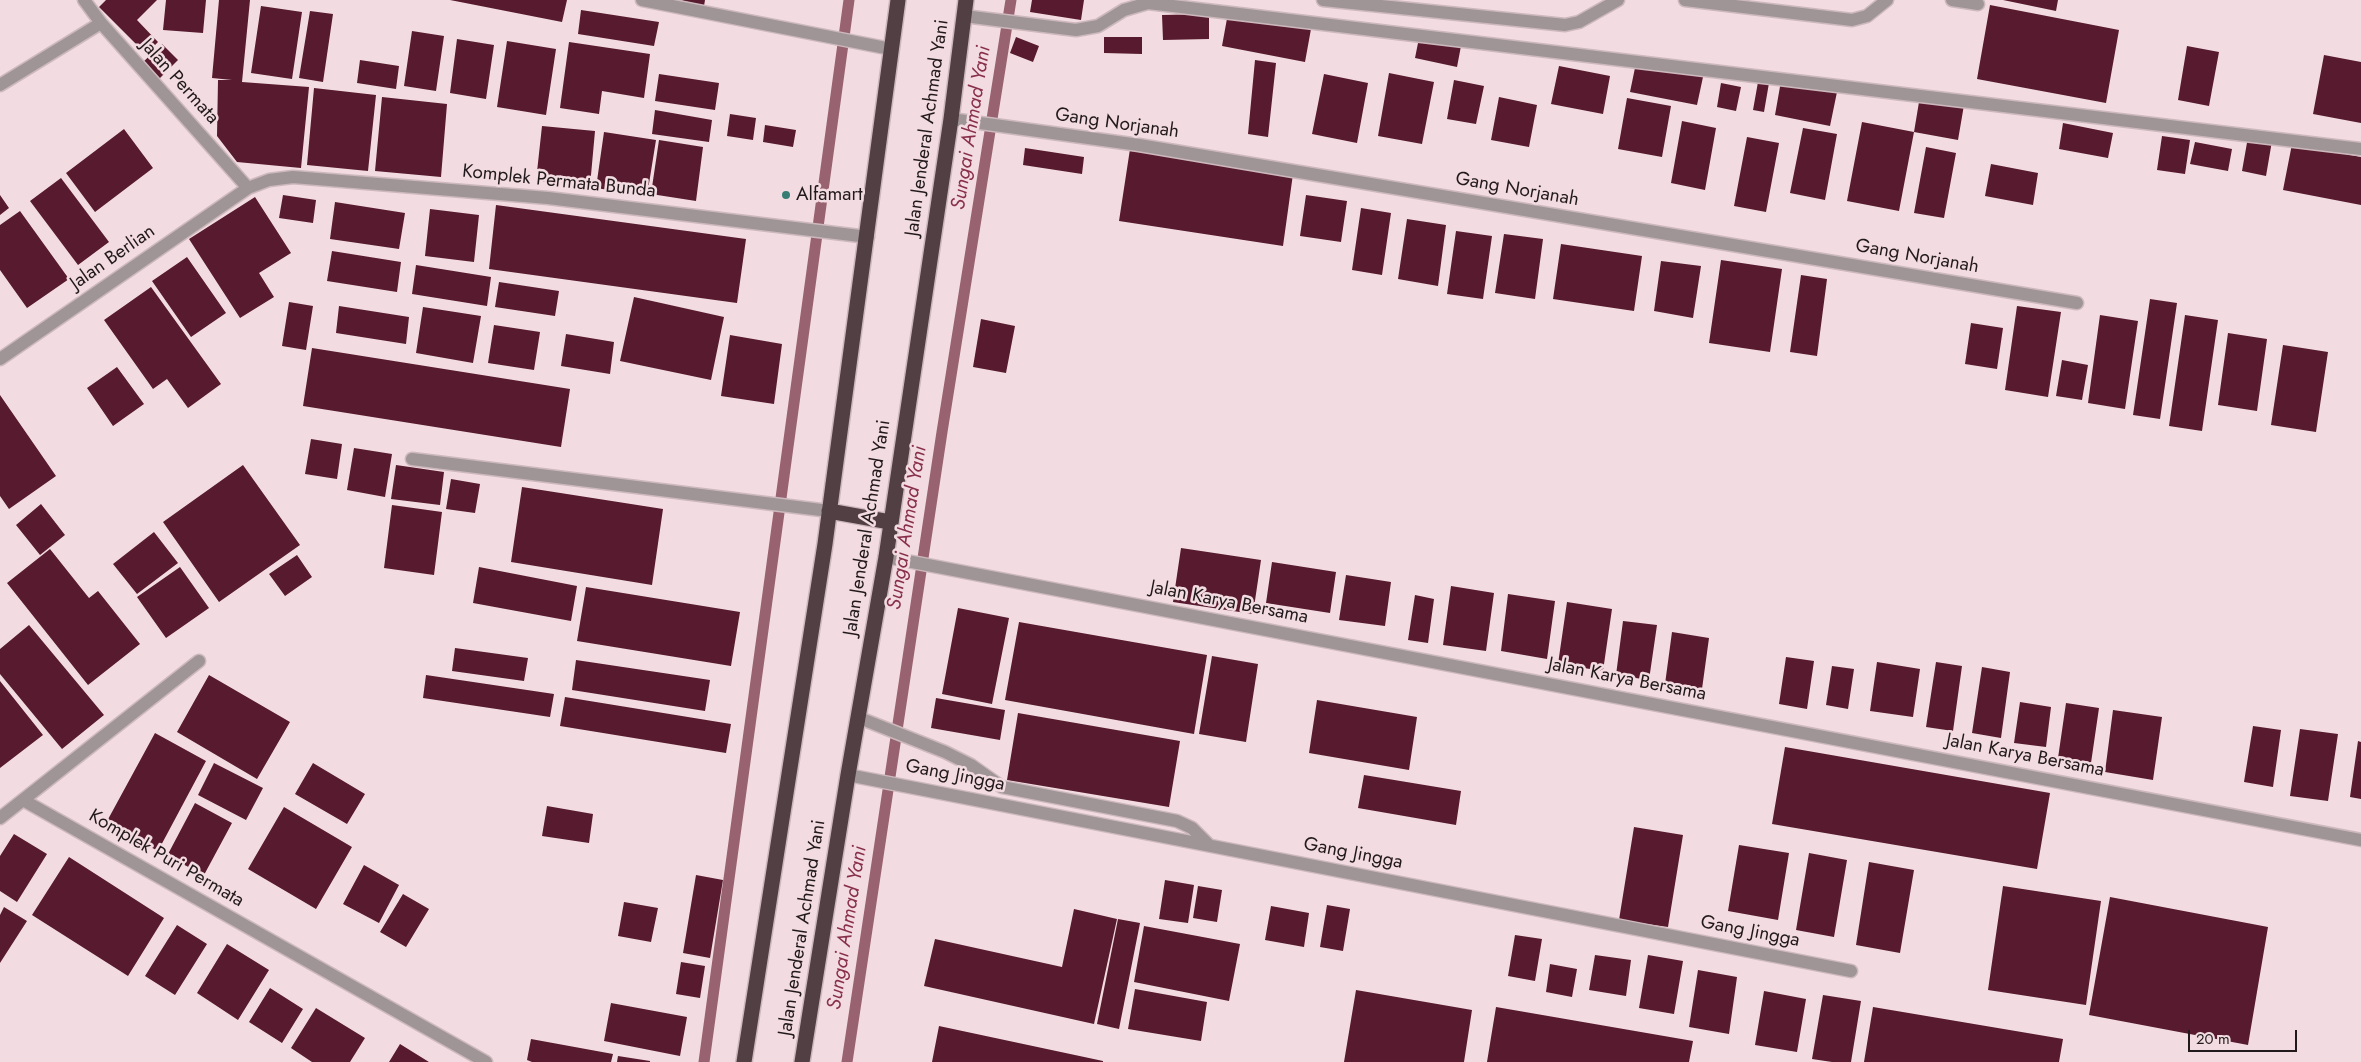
<!DOCTYPE html>
<style>
body{margin:0}
#map{position:relative;width:2361px;height:1062px;overflow:hidden;background:#f3dce1;font-family:Jost,sans-serif}
canvas{display:block}
.scale{position:absolute;left:2188px;top:1030px;width:109px;height:22px;box-sizing:border-box;border:2px solid #21191b;border-top:0;padding-left:6px;font-size:15px;line-height:18px;white-space:nowrap;color:#21191b;-webkit-text-stroke:4px #f3dce1;paint-order:stroke}
</style>
<div id="map">
<canvas width="2361" height="1062"></canvas>
<div class="scale">20 m</div>
</div>
<script>
const g = document.querySelector('canvas').getContext('2d');
g.lineJoin = 'round';
const toPath = rows => new Path2D(rows.map(r => 'M' + r).join(''));
function trace(path, color, width, dash) { g.strokeStyle = color; g.lineWidth = width; g.lineCap = dash ? 'butt' : 'round'; g.setLineDash(dash || []); g.stroke(path); }
function fillPath(path, color) { g.fillStyle = color; g.fill(path, 'evenodd'); }
function label(font, color, halo, rows, align = 'center') {
  g.font = font + ' Jost,sans-serif'; g.lineWidth = 5; g.setLineDash([]); g.textBaseline = 'middle'; g.strokeStyle = halo; g.fillStyle = color; for (const [text, x, y, turn = 0] of rows) {
    g.save(); g.translate(x, y); g.rotate((+turn || 0) * Math.PI / 180); g.textAlign = isNaN(turn) ? turn : align; if (halo) g.strokeText(text, 0, 0); g.fillText(text, 0, 0); g.restore();
  }
}
trace(toPath([
 [704,1062,849,0],
 [847,1062,942,432,1011,0]
]), '#986270', 11);
fillPath(toPath([
 [106,0,157,0,137,20,158,42,146,54,99,7],
 [166,0,206,0,203,33,163,30],
 [219,0,250,0,242,82,309,87,301,168,237,162,217,136,218,80,232,80,212,78],
 [450,0,567,0,562,22],
 [680,0,705,0,704,6],
 [1032,0,1084,0,1081,20,1030,12],
 [2003,0,2058,0,2056,11],
 [1990,5,2119,30,2106,103,1977,79],
 [261,6,302,12,292,79,251,73],
 [581,10,659,22,654,46,578,34],
 [310,11,333,14,323,82,299,78],
 [1228,13,1311,29,1305,62,1222,46],
 [1209,14,1209,39,1163,40,1162,15],
 [412,31,444,36,436,91,404,86],
 [1016,37,1039,46,1033,62,1010,53],
 [1104,37,1142,37,1142,54,1104,53],
 [1419,38,1461,46,1457,67,1415,58],
 [457,39,494,45,486,99,450,93],
 [507,41,556,49,546,115,497,107],
 [569,42,650,54,644,98,602,91,599,114,560,108],
 [162,44,178,60,157,81,141,64],
 [2187,46,2219,52,2209,106,2178,100],
 [2324,55,2361,62,2361,123,2313,114],
 [360,60,399,66,396,89,357,83],
 [1255,60,1276,63,1268,137,1248,134],
 [1636,63,1703,77,1697,105,1630,92],
 [1559,66,1610,76,1603,114,1551,104],
 [1389,73,1434,82,1422,144,1378,136],
 [659,74,719,83,715,110,655,101],
 [1324,74,1368,83,1357,143,1312,134],
 [1454,80,1484,86,1476,124,1447,119],
 [1781,81,1837,92,1830,126,1775,115],
 [1758,82,1769,83,1764,112,1753,110],
 [1721,83,1741,87,1736,111,1717,107],
 [314,88,376,95,368,171,307,165],
 [1920,96,1964,105,1958,140,1914,132],
 [382,97,447,104,441,177,375,171],
 [1499,97,1537,105,1529,147,1491,140],
 [1627,98,1671,106,1662,157,1618,149],
 [655,110,712,120,709,142,652,134],
 [730,114,756,118,753,140,727,136],
 [1682,121,1716,128,1705,190,1671,183],
 [1862,122,1914,132,1899,211,1847,201],
 [2063,123,2113,133,2108,158,2059,149],
 [765,125,796,130,793,147,763,142],
 [542,126,595,131,590,186,536,181],
 [1803,128,1837,134,1825,200,1790,193],
 [124,129,153,168,95,212,66,173],
 [604,132,656,140,647,196,596,188],
 [2162,136,2190,140,2185,174,2157,170],
 [1747,137,1779,143,1766,212,1734,206],
 [2248,137,2272,141,2266,176,2242,171],
 [659,140,703,147,696,201,651,194],
 [2195,142,2232,149,2228,171,2190,164],
 [2292,144,2361,157,2361,205,2283,190],
 [1926,147,1956,153,1944,218,1914,213],
 [1025,148,1084,157,1082,174,1023,165],
 [1130,149,1293,174,1283,246,1119,221],
 [1991,164,2038,173,2033,205,1985,196],
 [61,178,109,242,78,265,30,201],
 [0,195,9,208,0,215],
 [283,195,316,200,313,223,279,218],
 [1306,195,1347,201,1341,242,1300,236],
 [255,197,291,253,259,273,274,297,240,318,189,239],
 [335,202,405,213,399,249,330,239],
 [496,205,746,239,737,303,489,269],
 [1361,208,1391,213,1382,275,1352,270],
 [430,209,479,215,474,262,425,256],
 [20,211,69,279,27,308,0,270,0,225],
 [1407,219,1446,225,1438,286,1398,279],
 [1456,231,1492,236,1483,299,1447,294],
 [1504,234,1543,239,1535,299,1495,293],
 [1561,244,1642,256,1634,311,1553,299],
 [332,251,401,262,397,292,327,281],
 [187,257,226,313,191,337,152,281],
 [1721,260,1782,269,1770,352,1709,343],
 [1661,261,1701,266,1693,318,1654,311],
 [416,265,491,277,487,306,412,294],
 [1801,275,1827,279,1817,356,1790,352],
 [499,282,559,291,555,316,495,307],
 [151,287,221,384,188,408,167,379,153,389,104,320],
 [634,297,724,317,711,380,620,361],
 [2150,299,2177,303,2160,419,2133,415],
 [289,302,313,306,306,350,282,346],
 [339,306,409,317,406,344,336,333],
 [2017,306,2061,312,2048,397,2005,390],
 [423,307,481,316,473,363,416,353],
 [2100,315,2138,321,2125,409,2088,403],
 [2185,315,2218,320,2202,431,2169,426],
 [981,319,1015,326,1006,373,973,367],
 [1971,323,2003,328,1997,369,1965,364],
 [494,325,540,332,534,370,488,363],
 [2228,333,2267,339,2257,411,2218,405],
 [566,334,614,342,610,374,561,366],
 [730,335,782,344,774,404,721,396],
 [2283,345,2328,352,2316,432,2271,425],
 [312,348,570,389,561,447,303,406],
 [2062,360,2088,365,2082,400,2056,396],
 [117,367,144,404,113,426,87,388],
 [0,395,56,476,9,509,0,496],
 [311,439,342,444,337,479,305,474],
 [354,448,392,454,385,497,347,490],
 [243,465,300,545,219,602,163,522],
 [396,465,444,472,440,505,391,499],
 [451,479,480,484,475,513,446,509],
 [522,487,663,509,652,585,511,562],
 [41,504,65,535,40,555,16,525],
 [392,505,442,512,434,575,384,568],
 [154,532,178,563,137,594,113,564],
 [1181,548,1261,560,1253,614,1173,602],
 [50,549,89,598,98,591,140,644,88,685,7,583],
 [297,555,312,577,285,596,269,574],
 [1272,562,1336,572,1330,613,1266,603],
 [180,567,209,608,166,638,137,597],
 [479,567,577,586,571,621,473,603],
 [1346,575,1391,582,1385,626,1339,620],
 [1451,586,1494,593,1486,651,1443,645],
 [586,587,740,612,731,666,577,641],
 [1508,594,1555,601,1547,659,1501,651],
 [1415,595,1434,599,1428,643,1408,640],
 [1567,602,1612,609,1603,671,1558,664],
 [958,608,1009,618,992,704,942,694],
 [1623,621,1657,625,1649,680,1616,675],
 [1019,622,1207,655,1194,734,1005,700],
 [29,625,104,715,62,749,0,674,0,649],
 [1672,632,1709,638,1702,689,1665,684],
 [455,648,528,658,524,681,452,671],
 [1212,656,1258,664,1246,742,1199,734],
 [1786,657,1814,661,1807,709,1779,704],
 [576,660,710,680,705,711,572,690],
 [1877,662,1920,669,1913,717,1870,711],
 [1936,662,1962,666,1953,731,1926,727],
 [1832,666,1854,669,1848,709,1826,705],
 [1982,667,2010,672,2001,738,1972,733],
 [209,675,290,722,257,779,177,732],
 [426,675,554,694,550,717,423,698],
 [0,681,43,735,0,768],
 [565,697,731,724,726,753,560,726],
 [936,698,1005,710,1000,740,931,728],
 [1317,700,1417,717,1409,770,1309,753],
 [2020,702,2051,707,2046,747,2014,743],
 [2066,703,2099,708,2091,763,2058,758],
 [2113,710,2162,717,2153,780,2105,772],
 [1018,713,1180,741,1169,807,1007,780],
 [2253,726,2281,730,2273,787,2244,782],
 [2300,729,2338,734,2328,801,2290,796],
 [155,733,206,761,158,851,106,823],
 [2358,741,2361,742,2361,799,2350,797],
 [1785,747,2050,793,2037,869,1772,824],
 [214,763,263,788,246,820,198,795],
 [313,763,365,794,347,824,295,794],
 [1364,775,1461,791,1456,825,1358,808],
 [195,803,232,823,204,875,167,856],
 [547,806,593,814,589,843,542,836],
 [284,807,352,847,316,909,248,869],
 [1634,827,1683,835,1668,927,1619,920],
 [14,834,47,854,17,902,0,891,0,856],
 [1739,845,1789,853,1778,920,1728,911],
 [1809,853,1847,860,1834,937,1796,930],
 [69,857,164,918,128,976,32,915],
 [1869,862,1914,870,1900,953,1856,945],
 [364,865,399,885,379,923,343,904],
 [696,875,723,880,710,958,683,953],
 [1165,880,1194,885,1188,923,1159,919],
 [1198,886,1222,890,1217,922,1193,918],
 [2003,886,2101,901,2086,1005,1988,990],
 [403,894,429,909,406,947,380,932],
 [2110,897,2268,927,2248,1045,2089,1015],
 [624,902,658,908,651,942,618,936],
 [1327,905,1350,909,1343,951,1320,947],
 [1271,906,1309,913,1304,947,1265,940],
 [4,907,27,921,0,963,0,915],
 [1074,909,1117,919,1094,1024,924,986,935,939,1062,967],
 [1118,919,1140,923,1119,1029,1097,1024],
 [177,925,207,944,175,995,145,976],
 [1144,926,1240,944,1229,1001,1134,982],
 [1515,935,1542,939,1535,981,1508,976],
 [227,944,269,970,238,1020,197,993],
 [1595,955,1631,960,1626,996,1589,990],
 [1648,955,1683,961,1674,1014,1639,1008],
 [681,962,705,966,700,998,676,994],
 [1550,964,1577,969,1572,997,1546,992],
 [1698,970,1737,977,1729,1034,1689,1027],
 [270,988,303,1009,282,1043,249,1022],
 [1135,989,1207,1002,1201,1041,1128,1029],
 [1356,990,1472,1010,1464,1062,1344,1062],
 [1764,991,1806,999,1797,1052,1755,1045],
 [1823,995,1861,1001,1851,1062,1832,1062,1812,1059],
 [611,1003,687,1017,680,1056,604,1041],
 [1496,1007,1693,1041,1689,1062,1487,1062],
 [1873,1007,2063,1039,2059,1062,1864,1062],
 [316,1008,365,1038,350,1062,312,1062,291,1048],
 [939,1026,1103,1061,1103,1062,932,1062],
 [531,1039,613,1054,611,1062,532,1062,527,1060],
 [400,1044,429,1062,389,1062],
 [618,1056,650,1061,650,1062,617,1062]
]), '#571a2e');
const minor = toPath([
 [84,0,101,23,248,188],
 [642,0,891,49],
 [1323,0,1565,25,1579,22,1618,0],
 [1685,0,1852,20,1867,16,1887,0],
 [1952,0,1978,4],
 [964,16,1076,30,1098,26,1124,10,1148,3,2361,149],
 [0,85,101,23],
 [951,119,1139,145,2077,303],
 [0,359,248,188,269,180,293,177,548,198,868,237],
 [412,459,829,511],
 [886,557,2361,840],
 [857,717,945,752,971,765,1002,787,1177,821,1192,828,1209,845],
 [848,775,1851,971],
 [23,800,486,1062],
 [0,818,199,661]
]);
const highway = toPath([
 [829,511,890,522],
 [744,1062,825,544,898,0],
 [802,1062,848,775,886,557,951,119,966,0]
]);
trace(minor, '#cdb9bd', 15);
trace(highway, '#cdb9bd', 18);
trace(minor, '#9f9597', 12);
trace(highway, '#523f43', 15);
for (const [x, y, r, color] of [
 [786,195,5,"#377d74"]
]) { const dot = new Path2D(); dot.arc(x, y, r, 0, 2 * Math.PI); g.fillStyle = color; g.fill(dot); trace(dot, '#f3dce1', 2); }
label('19px', '#21191b', '#f3dce1', [
 ["Jalan Permata",179,82,48],
 ["Gang Norjanah",1117,124,8],
 ["Jalan Jenderal Achmad Yani",928,128,-82],
 ["Komplek Permata Bunda",559,182,6],
 ["Gang Norjanah",1517,190,10],
 ["Gang Norjanah",1917,257,10],
 ["Jalan Berlian",113,258,-35],
 ["Jalan Jenderal Achmad Yani",868,528,-81],
 ["Jalan Karya Bersama",1229,603,11],
 ["Jalan Karya Bersama",1627,680,11],
 ["Jalan Karya Bersama",2025,756,11],
 ["Gang Jingga",955,776,11],
 ["Gang Jingga",1353,854,11],
 ["Komplek Puri Permata",166,859,30],
 ["Jalan Jenderal Achmad Yani",803,928,-81],
 ["Gang Jingga",1750,932,11]
]);
label('19px', '#21191b', '#f3dce1', [
 ["Alfamart",796,195]
], 'left');
label('italic 20px', '#88304b', '#f3dce1', [
 ["Sungai Ahmad Yani",972,128,-81],
 ["Sungai Ahmad Yani",908,528,-81],
 ["Sungai Ahmad Yani",848,928,-81]
]);
</script>
